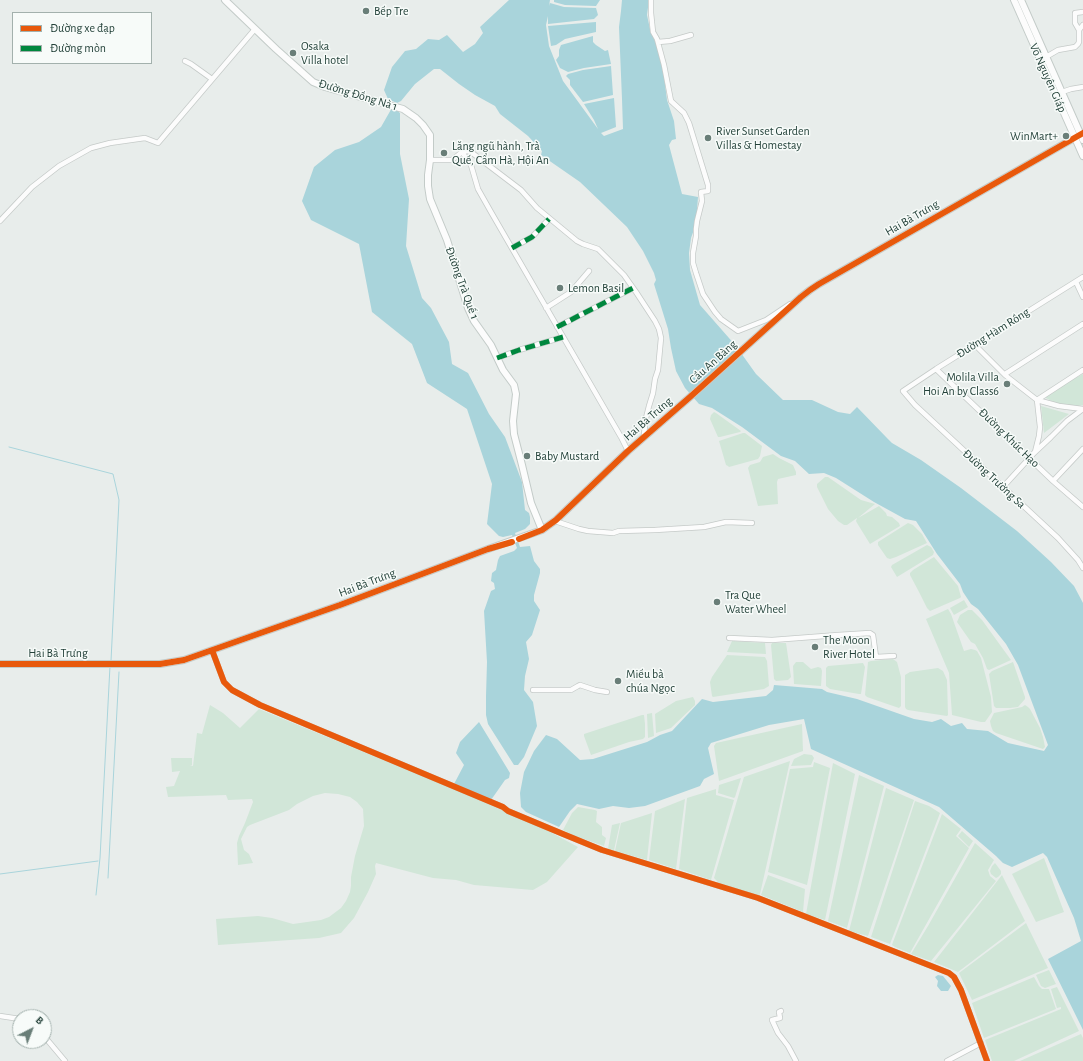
<!DOCTYPE html>
<meta charset="utf-8">
<style>
body{margin:0}
#map{position:relative;width:1083px;height:1061px;overflow:hidden;background:#e8edeb;font-family:"Alegreya Sans",sans-serif}
canvas{display:block}
.legend{position:absolute;left:12px;top:12px;width:140px;height:52px;box-sizing:border-box;background:#f7fbf9;border:1px solid #a3b1ad;margin:0;padding:5px 7px;list-style:none;font-size:12px;color:#24423a}
.legend li{display:flex;align-items:center;gap:8px;height:20px}
.legend b{width:20px;border:1px solid #a3b1ad}
.north{position:absolute;left:12px;top:1009px;width:40px;height:40px;box-sizing:border-box;background:#f7fbf9;border:1px solid #a3b1ad;border-radius:50%;rotate:42deg;font-size:11px;font-weight:700;line-height:16px;text-align:center;color:#24423a}
.north::after{content:'';display:block;margin:auto;width:14px;height:18px;background:#697e78;clip-path:polygon(50% 0,100% 100%,50% 72%,0 100%)}
</style>
<div id="map">
<canvas width="1083" height="1061"></canvas>
<ul class="legend">
<li><b style="height:5px;background:#e8590c"></b>Đường xe đạp</li>
<li><b style="height:5px;background:#00873e"></b>Đường mòn</li>
</ul>
<div class="north">B</div>
</div>
<script>
const g = document.querySelector('canvas').getContext('2d');
g.lineJoin = 'round';
function fillPath(path, color) { g.fillStyle = color; g.fill(path, 'evenodd'); }
const toPath = rows => new Path2D(rows.map(r => 'M' + r).join(''));
function trace(path, color, width, dash) { g.strokeStyle = color; g.lineWidth = width; g.lineCap = dash ? 'butt' : 'round'; g.setLineDash(dash || []); g.stroke(path); }
function label(font, color, halo, rows, align = 'center') {
  g.font = font + ' "Alegreya Sans",sans-serif'; g.lineWidth = 3; g.setLineDash([]); g.textBaseline = 'middle'; g.strokeStyle = halo; g.fillStyle = color; for (const [text, x, y, turn = 0] of rows) {
    g.save(); g.translate(x, y); g.rotate((+turn || 0) * Math.PI / 180); g.textAlign = isNaN(turn) ? turn : align; if (halo) g.strokeText(text, 0, 0); g.fillText(text, 0, 0); g.restore();
  }
}
fillPath(toPath([
 [1083,374,1083,405,1077,406,1059,405,1042,396],
 [1041,406,1069,414,1044,433],
 [714,412,716,413,741,431,740,432,720,437,718,437,710,419,711,415],
 [743,433,745,433,762,446,760,456,758,459,729,467,728,466,726,465,719,441],
 [773,454,779,458,793,465,796,472,796,475,778,479,777,482,778,504,758,506,748,468,750,465,760,462,763,457],
 [825,477,828,477,861,500,875,504,858,518,879,506,886,513,887,516,892,517,899,523,900,526,870,544,857,523,856,521,857,518,847,525,844,525,838,521,828,509,817,487,817,484],
 [908,523,913,525,922,534,927,543,896,557,890,559,887,558,878,545,878,542],
 [927,545,931,547,934,552,933,555,897,577,891,567,892,565],
 [934,557,958,586,961,597,960,598,930,611,927,608,919,592,910,575,910,573,913,570],
 [964,600,968,607,954,615,950,608],
 [948,609,951,614,964,651,971,649,975,650,977,651,981,658,991,697,992,712,985,722,981,722,952,715,949,673,926,619],
 [968,610,972,610,982,620,1011,660,989,670,987,669,983,658,975,644,971,642,957,622,960,615],
 [732,641,765,643,766,654,727,652],
 [772,643,786,643,791,677,788,680,776,681,774,679,771,645],
 [727,655,765,657,767,661,769,686,764,689,713,697,712,696,710,682,712,677],
 [893,659,897,662,901,677,901,706,899,708,867,697,865,695,868,662,871,661],
 [796,662,803,662,811,669,818,667,821,668,822,671,821,686,794,684,793,666],
 [1013,662,1025,697,1025,699,1018,707,1010,708,996,708,994,706,989,674,992,671],
 [863,663,865,667,861,694,859,694,830,689,826,686,826,668,828,666],
 [938,668,943,671,947,680,948,715,947,716,908,710,906,709,905,707,905,675,910,672],
 [693,697,695,701,695,705,671,728,656,733,655,714,676,701],
 [210,705,223,713,240,728,259,709,454,789,541,827,578,847,547,882,533,890,474,885,456,880,433,878,376,863,375,866,376,874,368,892,354,918,341,933,319,938,218,945,216,919,258,916,272,918,293,924,321,920,329,917,341,908,346,901,350,892,351,886,351,877,355,856,364,826,363,809,357,802,350,797,338,794,325,793,313,796,297,804,289,810,250,825,247,827,241,839,244,850,249,854,253,863,238,865,237,843,239,836,245,823,253,802,252,799,228,800,226,795,168,797,166,787,174,786,180,771,172,772,171,758,192,758,192,765,190,765,193,766,197,733,202,734],
 [1025,705,1028,707,1030,709,1040,728,1043,737,1045,747,1043,749,996,733,993,731,991,726,990,721,994,713,1022,707],
 [652,713,654,736,648,738,647,714],
 [642,715,644,715,645,724,645,737,643,739,629,742,591,755,584,736,584,734],
 [802,724,803,751,719,781,714,746,716,743],
 [804,754,812,755,814,758,811,765,791,766,794,759],
 [790,761,760,894,758,896,719,883,714,878,744,777],
 [814,762,830,768,807,885,768,872,790,769,813,767],
 [833,763,855,774,825,920,806,914],
 [859,775,884,786,847,928,828,921],
 [741,778,735,797,734,798,718,793,719,785],
 [886,788,914,800,868,936,849,931],
 [716,789,716,795,734,800,711,880,679,869,687,798],
 [685,799,676,869,649,860,655,811],
 [915,801,929,806,940,813,890,944,871,937],
 [578,807,595,810,597,811,596,822,602,827,602,835,606,838,604,846,575,836,563,830,572,813],
 [652,813,647,860,615,851,621,823],
 [942,814,961,829,956,836,969,848,910,953,895,947,892,945,893,942],
 [620,823,614,850,608,849,612,825],
 [962,831,973,841,969,847,958,836],
 [975,843,994,860,988,870,990,876,996,881,931,961,911,954,928,926],
 [1044,858,1064,912,1036,922,1012,874],
 [995,863,1001,871,1001,874,998,877,996,878,991,874,990,871,992,866],
 [768,875,805,889,803,912,761,895],
 [1002,875,1025,921,958,972,934,962],
 [1026,923,1048,968,972,1000,959,973],
 [1049,970,1056,984,1045,988,1041,986,1036,975],
 [1034,977,1039,986,1042,989,1049,989,1056,1009,984,1038,972,1003],
 [1057,987,1079,1031,1014,1061,992,1061,985,1040,1061,1009,1061,1007,1057,1008,1051,989],
 [1081,1034,1083,1038,1083,1061,1020,1061]
]), '#d1e6d8');
fillPath(toPath([
 [509,0,550,0,549,6,550,3,564,7,596,8,598,15,594,19,548,24,548,16,546,25,549,46,563,81,598,129,594,120,584,104,614,98,616,127,601,133,604,136,623,129,622,99,619,27,621,11,622,0,649,0,647,15,650,29,657,46,664,76,667,100,674,121,676,139,672,140,669,145,682,194,698,197,696,224,691,238,689,253,690,270,700,305,736,346,756,374,783,400,812,400,838,412,850,414,857,407,886,437,892,443,921,460,961,488,1017,531,1051,562,1074,586,1083,603,1083,1030,1048,959,1081,941,1074,918,1047,857,1043,853,1012,867,1003,863,996,856,939,807,811,749,804,719,769,725,711,743,708,748,714,774,704,779,700,786,645,806,629,808,613,806,599,809,577,804,570,811,559,827,526,812,521,807,520,793,524,772,534,751,546,735,557,739,580,760,593,759,647,742,660,735,672,731,702,699,713,702,766,696,773,690,774,685,822,689,827,692,857,699,914,719,932,722,941,719,951,726,962,723,967,729,988,731,1008,743,1044,751,1048,745,1018,665,1006,644,978,609,971,604,963,592,960,584,937,554,916,521,905,519,874,502,836,478,824,473,809,474,795,461,781,456,742,427,712,408,699,404,685,388,676,371,671,348,668,329,654,284,656,280,654,273,643,251,627,227,580,182,541,155,542,151,528,136,500,114,495,106,475,95,459,84,440,69,434,69,415,84,401,101,397,103,388,99,384,90,392,67,405,51,416,49,428,39,439,40,447,35,463,52,475,44,483,33,480,27],
 [554,0,600,0,596,6,565,5,554,2],
 [596,22,596,32,565,39,556,45,551,46,548,26],
 [593,36,593,42,596,45,605,51,608,50,611,64,584,68,568,72,560,68,556,60,559,56,559,50,561,45],
 [611,66,613,95,583,102,570,85,570,80,566,76,568,74,583,70],
 [393,106,400,113,400,154,409,199,406,246,422,298,431,308,449,342,452,364,468,373,489,414,505,437,522,482,525,510,529,513,530,517,530,524,525,529,515,533,520,547,530,546,534,561,540,569,540,573,534,595,534,601,540,610,532,635,526,642,529,659,525,676,524,690,533,702,537,726,524,757,518,765,514,765,488,724,486,715,486,696,487,662,484,611,491,591,495,589,494,583,491,581,492,573,496,570,498,560,500,556,514,551,517,548,512,535,503,537,499,536,487,524,492,484,467,409,427,383,412,344,372,312,359,244,311,220,302,201,314,167,335,150,359,142,381,127],
 [479,722,510,773,509,778,505,780,491,800,454,784,464,765,456,753,460,742],
 [938,975,943,976,951,986,948,991,941,991,937,986,938,981,935,977]
]), '#a9d4db');
trace(toPath([
 [9,447,113,474,119,500,111,661],
 [0,874,98,861],
 [108,878,119,672],
 [96,895,100,858,110,666]
]), '#a9d4db', 1);
const street = toPath([
 [651,0,651,13,653,32,657,39,664,65,671,101,684,113,689,123,708,185,708,191,701,192,702,201,697,221,696,229,696,236,693,253,693,263,696,273,703,294,715,312,721,319,738,331,766,320,790,304],
 [1079,30,1083,25],
 [658,42,670,41,691,35],
 [1046,57,1058,50,1075,47,1078,44,1079,42,1079,30,1075,23,1075,13,1083,12],
 [185,61,191,64,212,79],
 [1062,92,1071,89,1083,87],
 [462,152,471,165,478,189,491,212,621,437,628,451],
 [430,160,452,160,462,152,468,151,471,152,521,190,537,208,577,241,583,244,598,249,624,275,636,292,655,321,659,329,661,338,658,370,655,379,653,393,649,406,646,418,644,434,645,437],
 [0,221,32,187,59,166,91,148,110,143,145,138,158,143,255,29],
 [512,248,532,237,549,219],
 [1083,277,936,369,903,391,915,405,1058,538,1078,560,1083,568],
 [1076,282,1083,297],
 [546,308,571,292,589,271],
 [557,327,633,288],
 [975,345,1005,375,1037,400,1059,406,1083,409],
 [497,358,519,350,563,337],
 [936,369,1053,481,1083,507],
 [1005,374,1083,324],
 [1035,452,1039,436,1040,427,1037,400,1083,370],
 [1053,481,1083,449],
 [1003,487,1034,453,1051,437,1067,421,1083,409],
 [556,520,558,522,579,529,588,531,613,533,619,531,655,530,704,527,726,522,752,523],
 [729,638,772,640,838,635,870,633,873,635,876,657,894,656],
 [212,650,224,682,232,690,260,705,503,807,508,811,563,834,602,850,758,898,949,973,954,977,961,990,987,1061],
 [533,690,571,690,578,686,580,685,595,690,607,692],
 [781,1011,779,1012,780,1018,772,1020,778,1033,788,1046,796,1061],
 [0,1016,20,1019],
 [44,1036,65,1061],
 [947,1061,981,1043]
]);
const secondary = toPath([
 [225,0,276,49,313,82,325,87,403,109,416,118,423,125,430,135,430,160,428,175,428,186,430,199,447,240,468,308,474,321,491,345,503,370,514,385,516,394,513,421,514,434,522,465,531,503,542,530],
 [1014,0,1083,156],
 [1021,0,1083,140],
 [0,664,160,664,184,660,340,605,488,549,542,530,556,520,628,451,690,397,801,297,810,290,819,284,1083,133]
]);
trace(street, '#c5cac8', 6);
trace(secondary, '#c3cbc8', 8);
trace(street, '#fcfcfc', 4.5);
trace(secondary, '#fcfcfc', 6);
trace(toPath([
 [512,248,532,237,549,219],
 [557,327,633,288],
 [497,358,519,350,563,337]
]), '#00873e', 5, [10, 5]);
trace(toPath([
 [519,539,542,530,556,520,628,451,690,397,801,297,810,290,819,284,1083,133],
 [212,650,224,682,232,690,260,705,503,807,508,811,563,834,602,850,758,898,949,973,954,977,961,990,987,1061],
 [0,664,160,664,184,660,340,605,488,549,512,542]
]), '#e8590c', 6);
for (const [x, y, r, color] of [
 [366,11,4,"#697e78"],
 [293,53,4,"#697e78"],
 [1066,136,4,"#697e78"],
 [708,138,4,"#697e78"],
 [444,153,4,"#697e78"],
 [560,288,4,"#697e78"],
 [1007,384,4,"#697e78"],
 [527,456,4,"#697e78"],
 [717,602,4,"#697e78"],
 [815,647,4,"#697e78"],
 [618,681,4,"#697e78"]
]) { const dot = new Path2D(); dot.arc(x, y, r, 0, 2 * Math.PI); g.fillStyle = color; g.fill(dot); trace(dot, '#f7fbf9', 1.5); }
label('12px', '#24423a', '#f7fbf9', [
 ["Bếp Tre",374,11],
 ["Osaka",301,46],
 ["Villa hotel",301,60],
 ["River Sunset Garden",716,131],
 ["Villas & Homestay",716,145],
 ["WinMart+",1058,136,"right"],
 ["Lăng ngũ hành, Trà",452,146],
 ["Quế, Cẩm Hà, Hội An",452,160],
 ["Lemon Basil",568,288],
 ["Molila Villa",999,377,"right"],
 ["Hoi An by Class6",999,391,"right"],
 ["Baby Mustard",535,456],
 ["Tra Que",725,595],
 ["Water Wheel",725,609],
 ["The Moon",823,640],
 ["River Hotel",823,654],
 ["Miếu bà",626,674],
 ["chúa Ngọc",626,688]
], 'left');
label('12px', '#24423a', '#f7fbf9', [
 ["Võ Nguyên Giáp",1048,78,66],
 ["Đường Đồng Nà 1",358,95,17],
 ["Hai Bà Trưng",912,218,-30],
 ["Đường Trà Quế 1",462,283,70],
 ["Đường Hàm Rồng",993,333,-32],
 ["Cầu An Bàng",713,362,-42],
 ["Hai Bà Trưng",648,419,-41],
 ["Đường Khúc Hạo",1009,438,44],
 ["Đường Trường Sa",994,479,43],
 ["Hai Bà Trưng",367,583,-21],
 ["Hai Bà Trưng",58,653]
]);
</script>
